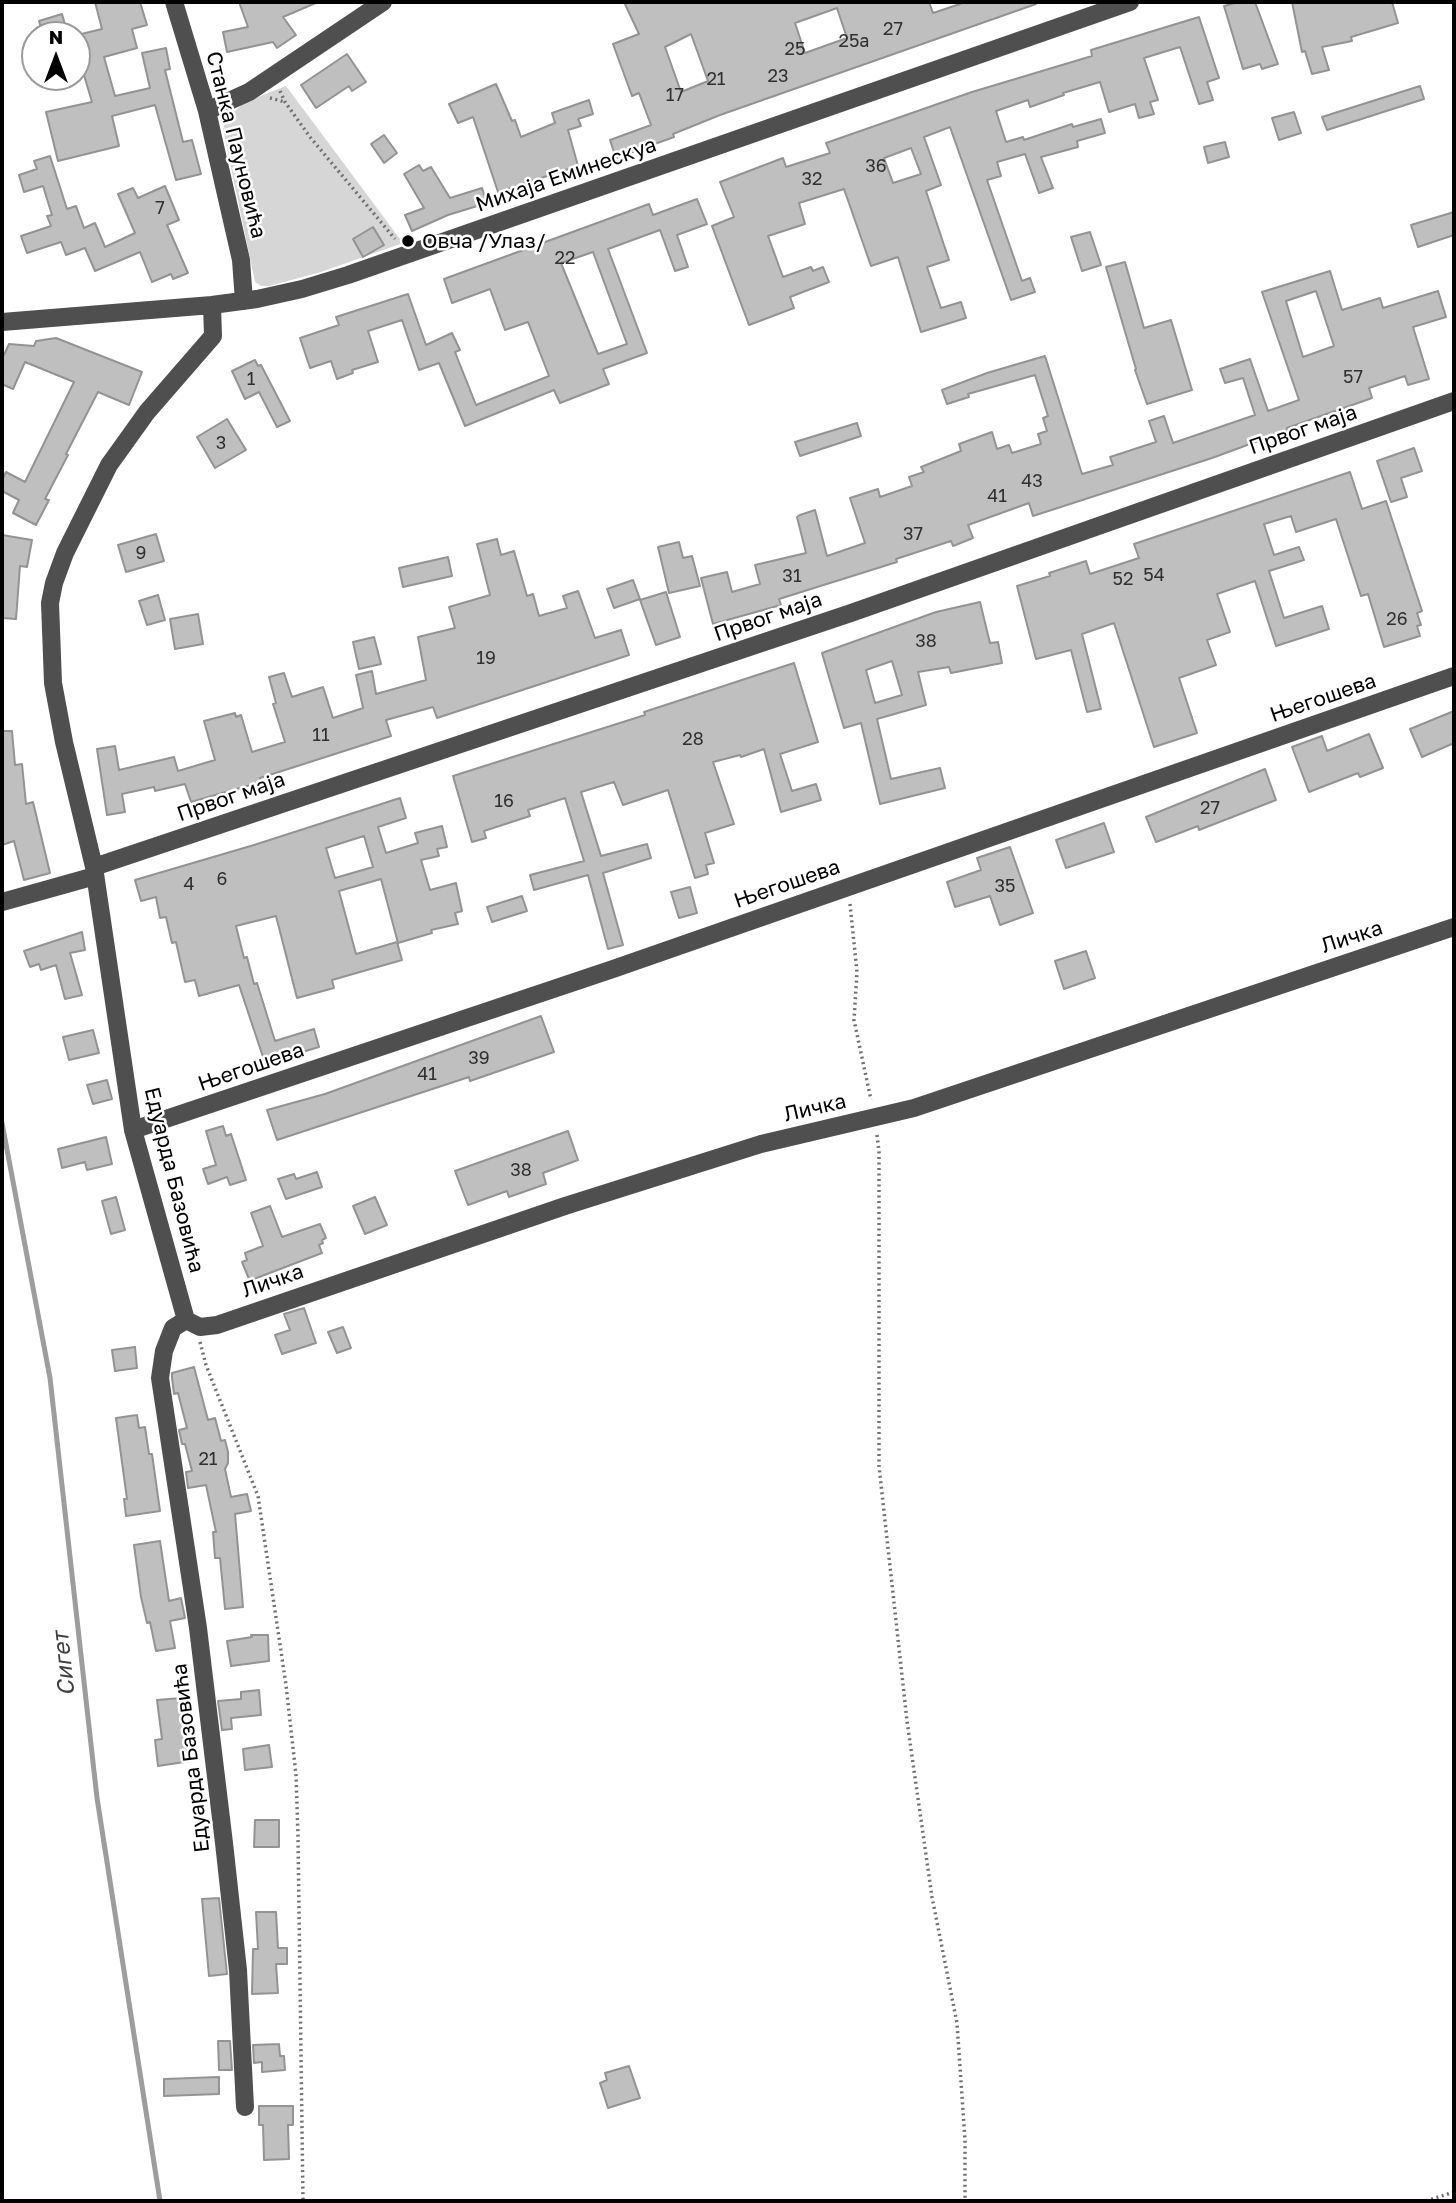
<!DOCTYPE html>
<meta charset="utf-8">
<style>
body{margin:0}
#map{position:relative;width:1456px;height:2203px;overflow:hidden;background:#fff;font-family:"Golos Text",sans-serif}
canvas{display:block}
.frame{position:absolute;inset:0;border:4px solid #000;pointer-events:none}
.north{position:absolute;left:21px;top:21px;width:70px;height:70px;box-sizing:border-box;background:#fff;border:2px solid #999;border-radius:50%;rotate:0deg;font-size:19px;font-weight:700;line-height:28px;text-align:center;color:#000}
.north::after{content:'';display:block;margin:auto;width:24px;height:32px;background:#000;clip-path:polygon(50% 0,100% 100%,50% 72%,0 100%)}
</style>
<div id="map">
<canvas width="1456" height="2203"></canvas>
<div class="frame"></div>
<div class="north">N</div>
</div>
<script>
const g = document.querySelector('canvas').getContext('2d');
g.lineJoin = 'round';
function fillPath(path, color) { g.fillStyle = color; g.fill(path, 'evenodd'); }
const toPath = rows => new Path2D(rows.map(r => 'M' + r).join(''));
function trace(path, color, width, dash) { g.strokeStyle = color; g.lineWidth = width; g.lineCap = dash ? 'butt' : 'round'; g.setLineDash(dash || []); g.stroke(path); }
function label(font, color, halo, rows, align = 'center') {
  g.font = font + ' "Golos Text",sans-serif'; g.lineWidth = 5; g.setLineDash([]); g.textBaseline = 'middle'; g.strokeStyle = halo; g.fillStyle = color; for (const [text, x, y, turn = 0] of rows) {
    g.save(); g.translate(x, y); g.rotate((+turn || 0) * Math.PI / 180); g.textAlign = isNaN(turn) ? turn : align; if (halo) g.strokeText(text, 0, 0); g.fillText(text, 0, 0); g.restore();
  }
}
fillPath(toPath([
 [286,86,403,243,321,272,269,286,261,286,255,282,223,129,227,118,245,102]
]), '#d6d6d6');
trace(toPath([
 [2,1123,50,1378,97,1798,160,2201]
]), '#9d9d9d', 5);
const building = toPath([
 [95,2,140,2,147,25,132,29,137,48,104,57,115,96,150,88,142,53,166,48,170,69,165,70,183,142,192,140,201,174,176,180,155,105,112,116,119,146,58,161,46,112,92,102,81,65,77,66,77,35,102,29,95,2],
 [239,2,318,2,283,17,296,35,277,48,273,42,227,52,223,32,248,27,239,2],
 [624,2,929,2,933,13,966,2,1036,2,1036,4,720,115,673,134,674,137,616,158,610,140,651,125,639,93,632,96,613,44,639,34,624,2],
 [837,8,847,38,805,53,795,23,837,8],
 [691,34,708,81,681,92,665,47,691,34],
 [1239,2,1255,2,1278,64,1262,69,1260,64,1243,69,1224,6,1239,2],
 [1292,2,1392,2,1398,23,1351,37,1352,41,1322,47,1329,70,1312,74,1305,51,1302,52,1292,2],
 [62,14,68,35,43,35,39,21,62,14],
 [1199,17,1219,78,1207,82,1213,100,1199,104,1180,47,1144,58,1158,100,1150,102,1154,114,1139,118,1135,104,1109,112,1100,82,1063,93,1064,95,1030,107,1028,100,996,111,1006,142,1023,137,1024,140,1072,124,1073,127,1101,119,1105,133,1077,141,1078,147,1041,157,1053,188,1039,193,1025,154,997,162,1001,176,987,180,1022,281,1030,278,1035,292,1011,300,950,127,924,137,941,185,926,191,949,260,927,267,941,308,961,302,966,318,921,332,898,257,871,266,844,189,799,203,805,224,768,236,783,277,811,267,813,271,823,267,829,282,790,297,794,308,749,325,712,226,734,217,720,182,783,158,786,167,830,153,826,143,972,92,1092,56,1091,50,1199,17],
 [911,148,921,174,893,183,884,158,911,148],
 [347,54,366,82,352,91,349,86,316,108,301,85,347,54],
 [496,84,512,121,515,120,521,137,555,123,552,113,589,100,593,114,578,119,581,126,568,130,578,166,498,192,473,117,458,123,449,104,496,84],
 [1420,86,1424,99,1327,130,1322,117,1420,86],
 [1294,112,1301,133,1279,140,1272,118,1294,112],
 [384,135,397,153,384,163,371,144,384,135],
 [1225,142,1229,157,1208,163,1204,147,1225,142],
 [50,156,67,209,76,206,84,228,95,223,105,247,135,233,118,194,133,188,138,198,165,186,179,220,167,225,188,273,173,279,171,274,152,282,140,252,95,271,85,248,66,255,61,242,27,253,21,236,51,226,47,216,52,215,43,186,24,192,19,175,37,169,34,161,50,156],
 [419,165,423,171,431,167,450,198,482,188,487,203,448,215,412,231,405,215,424,208,404,174,419,165],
 [697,199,707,224,677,235,688,267,675,271,660,230,608,249,647,353,603,369,609,384,560,403,554,390,465,426,439,363,419,370,402,320,368,331,378,362,352,370,353,373,337,379,331,361,310,368,300,338,339,325,336,317,408,294,426,345,452,333,460,350,455,352,476,405,549,376,528,322,505,330,490,289,452,303,444,279,649,204,653,215,697,199],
 [593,252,627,344,598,354,561,263,593,252],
 [1454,212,1454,235,1418,247,1411,225,1454,212],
 [373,227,384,245,363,257,353,239,373,227],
 [1090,232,1101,265,1082,271,1071,237,1090,232],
 [1125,262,1144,328,1171,320,1192,390,1147,404,1135,370,1136,369,1106,267,1125,262],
 [1330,271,1342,310,1380,298,1383,308,1438,291,1446,317,1413,327,1429,379,1408,385,1405,376,1369,388,1372,398,1287,428,1288,430,1212,458,1033,516,1029,503,968,525,973,538,953,546,951,541,896,559,897,562,779,599,781,605,713,624,701,578,727,572,732,592,760,584,755,565,806,553,797,517,800,515,815,510,827,556,865,543,850,498,878,489,880,497,912,486,909,477,924,472,921,467,961,451,959,444,992,432,997,449,1009,445,1012,453,1041,444,1038,434,1047,431,1043,418,1048,416,1035,375,968,394,969,397,947,404,942,390,987,373,1045,356,1082,474,1113,465,1110,457,1156,442,1149,421,1164,416,1173,443,1255,415,1243,378,1225,383,1220,369,1250,359,1268,411,1299,400,1262,292,1330,271],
 [1316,291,1334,346,1303,357,1286,301,1316,291],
 [56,338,142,372,129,405,98,392,66,454,68,455,45,499,49,500,36,525,13,513,19,500,2,491,2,480,6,472,25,482,74,382,25,362,13,389,2,384,2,356,4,355,9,344,34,346,36,341,56,338],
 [255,360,258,366,261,365,290,421,277,427,259,392,245,399,232,371,255,360],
 [227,419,246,450,215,468,197,437,227,419],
 [857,423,861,436,800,456,795,442,857,423],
 [1414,448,1422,471,1401,478,1407,497,1391,502,1377,461,1414,448],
 [1350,472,1362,509,1386,501,1422,611,1417,613,1421,625,1417,626,1420,636,1384,647,1368,594,1361,596,1336,519,1296,532,1291,516,1264,524,1274,555,1299,547,1304,560,1269,571,1284,618,1322,606,1329,629,1276,646,1255,581,1217,594,1230,632,1207,640,1216,665,1179,678,1197,733,1154,747,1114,623,1082,634,1101,709,1087,712,1071,650,1036,659,1017,586,1050,576,1049,573,1086,561,1090,574,1139,558,1134,544,1350,472],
 [156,534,164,561,126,572,118,545,156,534],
 [2,535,32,540,27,567,20,566,16,619,2,618,2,535],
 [497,539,501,555,514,551,527,596,533,594,539,616,567,608,563,596,578,591,595,638,621,630,629,655,437,718,433,707,386,720,391,736,260,778,261,782,191,802,185,784,155,791,154,787,122,794,125,812,107,815,97,749,115,746,119,770,174,757,178,771,215,760,204,721,235,713,236,717,241,715,252,752,285,742,273,704,276,703,269,677,284,673,292,697,323,687,333,718,363,708,356,675,372,671,376,694,426,680,418,637,455,628,449,607,490,595,477,544,497,539],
 [679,542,683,558,692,556,700,586,669,593,658,547,679,542],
 [448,557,452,576,403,587,399,568,448,557],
 [633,580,640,599,614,608,607,589,633,580],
 [666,592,680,637,656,645,640,600,666,592],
 [158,595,165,620,147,625,139,601,158,595],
 [980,602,990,643,998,642,1002,663,951,673,949,667,918,672,926,705,877,719,891,779,940,768,945,788,880,804,861,723,844,728,822,653,936,612,980,602],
 [892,661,902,695,875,703,866,670,892,661],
 [198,614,203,644,175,649,170,619,198,614],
 [374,637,381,664,359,669,353,642,374,637],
 [794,663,818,742,780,754,792,791,816,784,821,800,781,812,764,749,741,757,740,755,713,762,734,824,705,833,714,863,706,865,708,874,695,878,668,790,623,805,614,782,581,792,601,856,647,844,651,858,603,873,623,945,608,949,588,875,534,890,530,875,584,861,565,798,528,810,530,816,484,831,486,838,472,842,453,776,645,715,644,712,794,663],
 [1454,711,1454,743,1422,757,1410,729,1454,711],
 [2,731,12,731,15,765,22,764,26,804,33,802,50,873,24,880,14,841,2,845,2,731],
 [1369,734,1383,768,1360,777,1358,773,1309,792,1292,747,1322,736,1327,751,1369,734],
 [1265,769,1276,800,1199,830,1198,826,1156,842,1146,817,1265,769],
 [400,798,406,818,378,827,386,853,418,843,415,833,442,826,447,847,437,849,439,856,421,860,430,890,456,883,462,911,455,913,458,924,431,930,432,933,398,943,381,879,339,891,356,954,397,942,402,960,332,980,334,988,297,998,276,916,236,926,244,958,247,957,254,984,257,983,275,1041,314,1029,319,1047,265,1063,239,985,199,996,195,980,185,982,176,942,172,943,166,917,160,918,156,897,141,901,135,880,254,845,400,798],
 [364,836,373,867,335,878,326,848,364,836],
 [1104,823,1114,852,1066,868,1056,840,1104,823],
 [1010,847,1033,913,1000,925,990,896,955,907,947,882,981,870,977,858,1010,847],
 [690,887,697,913,679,918,671,892,690,887],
 [522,896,527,911,492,922,487,907,522,896],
 [82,932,85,950,70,953,82,995,65,999,56,965,41,970,39,964,30,967,24,951,82,932],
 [1086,951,1095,978,1064,989,1055,961,1086,951],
 [541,1016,554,1052,470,1081,469,1077,277,1140,267,1110,325,1094,541,1016],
 [93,1030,99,1053,69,1060,63,1037,93,1030],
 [107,1080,112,1099,93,1104,87,1085,107,1080],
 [223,1126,226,1136,231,1134,246,1180,230,1185,227,1177,208,1184,203,1169,216,1165,206,1131,223,1126],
 [568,1131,578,1160,543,1173,546,1184,509,1197,507,1191,468,1205,455,1171,568,1131],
 [106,1137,112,1164,87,1170,85,1162,62,1168,58,1149,106,1137],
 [317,1172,322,1187,286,1199,278,1179,294,1174,296,1179,317,1172],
 [116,1197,125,1230,111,1234,102,1201,116,1197],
 [375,1197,387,1225,365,1234,353,1206,375,1197],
 [270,1206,282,1237,320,1224,326,1238,322,1240,323,1243,319,1245,322,1253,254,1279,254,1278,249,1279,242,1262,247,1260,245,1253,263,1246,251,1213,270,1206],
 [304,1308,316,1343,282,1354,275,1335,290,1330,284,1314,304,1308],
 [343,1327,351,1348,337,1353,328,1332,343,1327],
 [135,1347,137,1368,115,1371,112,1350,135,1347],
 [194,1367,208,1420,215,1418,221,1441,225,1440,228,1452,228,1463,225,1469,231,1497,247,1494,251,1511,235,1514,243,1607,225,1609,220,1558,215,1558,213,1532,216,1532,206,1485,188,1488,186,1472,192,1471,185,1444,182,1444,179,1430,187,1428,178,1393,174,1394,172,1378,172,1373,194,1367],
 [137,1415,139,1428,145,1427,149,1454,152,1454,160,1511,126,1516,124,1499,127,1499,116,1418,137,1415],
 [160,1541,169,1601,181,1598,185,1618,170,1621,175,1648,156,1651,150,1622,147,1623,141,1597,134,1545,160,1541],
 [251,1635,268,1635,269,1661,231,1666,227,1641,252,1637,251,1635],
 [259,1690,261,1715,231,1718,232,1729,222,1730,218,1701,241,1699,241,1692,259,1690],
 [181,1698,191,1761,158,1766,155,1740,162,1739,157,1700,181,1698],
 [269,1745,272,1767,245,1770,243,1749,269,1745],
 [255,1820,279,1820,279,1847,254,1847,255,1820],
 [219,1898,227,1974,209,1976,202,1899,219,1898],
 [256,1912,276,1912,278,1948,287,1948,287,1964,276,1964,278,1993,252,1994,253,1949,258,1949,256,1912],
 [218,2041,230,2041,232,2070,219,2070,218,2041],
 [279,2044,280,2056,284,2056,285,2070,262,2072,262,2062,254,2063,253,2045,279,2044],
 [629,2066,640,2098,608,2108,600,2083,607,2080,605,2073,629,2066],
 [219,2077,219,2094,164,2096,164,2079,219,2077],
 [259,2106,293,2106,293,2125,288,2125,289,2159,264,2160,263,2125,259,2125,259,2106]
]);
fillPath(building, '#bfbfbf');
trace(building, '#939393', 2);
trace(toPath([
 [280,91,285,102,310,137,395,239],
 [270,98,285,102],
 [850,904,857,972,854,1020,871,1100],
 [877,1135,879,1152,879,1466,907,1721,932,1897,957,2023,965,2140,965,2201],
 [200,1342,206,1365,258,1496,286,1685,296,1775,298,1836,303,2201],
 [1426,2201,1454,2192]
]), '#717171', 3.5, [2, 3.5]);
trace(toPath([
 [174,2,207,111,241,260,244,301],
 [207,111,249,92,383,2],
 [2,322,212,305,257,299,302,289,348,275,1130,2],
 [94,867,851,613,1454,401],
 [2,902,95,876],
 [133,1130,613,969,1454,676],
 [186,1320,200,1327,217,1325,565,1206,761,1144,914,1108,1454,927],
 [186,1320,133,1130,94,867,64,742,53,683,50,603,54,583,65,553,109,465,147,412,213,336,212,305],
 [186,1320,173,1328,164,1351,160,1378,198,1628,224,1843,238,1970,245,2107]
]), '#4f4f4f', 18);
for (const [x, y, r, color] of [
 [408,241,7,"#000"]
]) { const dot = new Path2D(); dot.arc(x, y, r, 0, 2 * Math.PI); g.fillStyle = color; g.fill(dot); trace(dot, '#fff', 2.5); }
label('18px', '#303030', null, [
 ["27",893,29],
 ["25a",854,41],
 ["25",795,49],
 ["23",778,76],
 ["21",716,79],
 ["17",675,95],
 ["36",876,166],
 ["32",812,179],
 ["7",160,208],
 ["22",565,258],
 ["57",1353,377],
 ["1",251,379],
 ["3",221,443],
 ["43",1032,481],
 ["41",997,496],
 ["37",913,534],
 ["9",141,553],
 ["54",1154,575],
 ["31",792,576],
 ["52",1123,579],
 ["26",1397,619],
 ["38",926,641],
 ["19",486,658],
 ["11",321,735],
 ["28",693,739],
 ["16",504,801],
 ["27",1210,808],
 ["6",222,879],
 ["4",189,884],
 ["35",1005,886],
 ["39",479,1058],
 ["41",427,1074],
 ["38",521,1170],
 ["21",208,1459]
]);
label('21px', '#000', '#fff', [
 ["Станка Пауновића",236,145,76],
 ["Михаја Еминескуа",566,175,-19],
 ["Првог маја",1303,430,-19],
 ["Првог маја",768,617,-19],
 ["Његошева",1323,698,-19],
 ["Првог маја",231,797,-19],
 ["Његошева",787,884,-19],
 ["Личка",1352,937,-18],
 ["Његошева",251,1067,-19],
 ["Личка",815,1108,-13],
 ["Едуарда Базовића",174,1180,76],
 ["Личка",273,1281,-19],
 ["Едуарда Базовића",191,1758,-97]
]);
label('21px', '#000', '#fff', [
 ["Овча /Улаз/",422,241]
], 'left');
label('italic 23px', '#3e3e3e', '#fff', [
 ["Сигет",64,1664,-96]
]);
</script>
